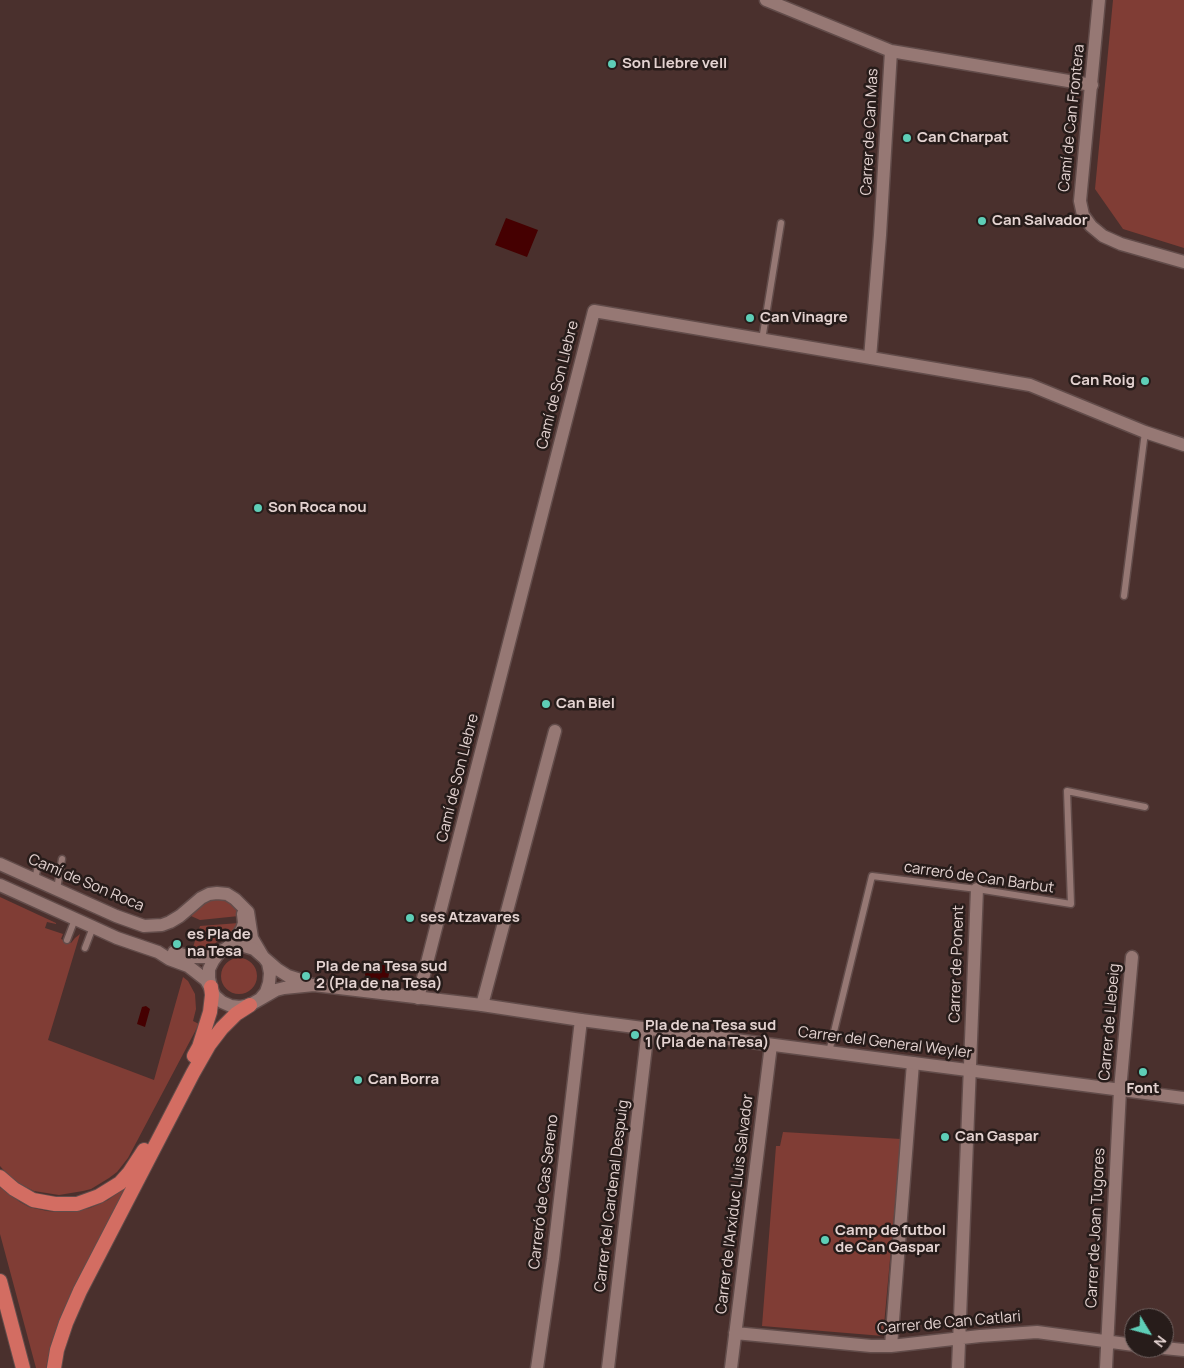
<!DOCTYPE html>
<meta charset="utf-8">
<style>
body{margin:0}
#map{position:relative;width:1184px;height:1368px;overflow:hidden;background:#4a302d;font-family:Manrope,sans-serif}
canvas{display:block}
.north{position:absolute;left:1124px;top:1308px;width:50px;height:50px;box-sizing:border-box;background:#271c1a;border:1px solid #736563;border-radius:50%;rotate:127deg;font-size:14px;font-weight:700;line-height:20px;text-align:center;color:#e4d3d1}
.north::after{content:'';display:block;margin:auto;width:18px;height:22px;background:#5eceb7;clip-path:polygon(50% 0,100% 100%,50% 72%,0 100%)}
</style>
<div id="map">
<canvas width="1184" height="1368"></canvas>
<div class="north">N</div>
</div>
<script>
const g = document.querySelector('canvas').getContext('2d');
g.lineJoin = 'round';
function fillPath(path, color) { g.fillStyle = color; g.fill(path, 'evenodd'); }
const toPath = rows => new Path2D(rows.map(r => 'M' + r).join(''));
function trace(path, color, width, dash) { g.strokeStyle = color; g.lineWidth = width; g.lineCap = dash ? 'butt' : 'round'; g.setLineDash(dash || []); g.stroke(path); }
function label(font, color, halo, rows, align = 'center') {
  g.font = font + ' Manrope,sans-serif'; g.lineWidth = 5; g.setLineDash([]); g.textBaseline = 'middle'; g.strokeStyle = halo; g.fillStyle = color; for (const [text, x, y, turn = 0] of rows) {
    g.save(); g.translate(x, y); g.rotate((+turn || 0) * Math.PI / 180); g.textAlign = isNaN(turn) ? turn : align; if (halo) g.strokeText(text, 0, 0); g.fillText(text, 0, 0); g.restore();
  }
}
fillPath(toPath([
 [1113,0,1184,0,1184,248,1123,229,1095,189],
 [0,897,56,923,56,924,47,922,45,928,63,934,61,939,71,943,75,938,80,934,48,1040,154,1080,183,977,188,981,195,994,196,1009,193,1021,199,1024,128,1158,117,1172,109,1178,91,1189,83,1191,59,1195,34,1191,20,1184,8,1175,0,1166],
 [215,898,228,900,238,909,239,916,200,920,191,916,204,902],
 [239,923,233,934,218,941,211,947,204,950,192,950,200,926],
 '221 976a18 18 0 1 1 36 0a18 18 0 1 1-36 0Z',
 [783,1132,901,1139,883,1336,762,1326,776,1146,780,1146],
 [127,1186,63,1311,51,1344,46,1368,36,1368,0,1234,0,1187,20,1202,29,1207,47,1211,58,1212,69,1212,90,1208,108,1200]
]), '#803d35');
fillPath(toPath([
 [506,218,538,230,527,257,495,245],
 '365 973a12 12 0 1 1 24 0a12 12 0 1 1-24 0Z',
 [146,1006,150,1009,145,1027,137,1024,142,1007]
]), '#450001');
const service = toPath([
 [762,340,781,223],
 [1124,596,1145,432],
 [35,880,38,865],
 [57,889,62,859],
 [67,940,75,919],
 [85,948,93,927],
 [829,1052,872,876,977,889,1071,904,1067,791,1145,807]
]);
const minor = toPath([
 [766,0,891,51,1092,85],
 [870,358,880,235,891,51],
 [0,864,116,916,144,926,162,925,170,922,180,916,201,898,209,894,217,893,227,894,235,899,248,912,252,938,262,955],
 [227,948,234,941,242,929,244,923,243,914],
 [418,998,594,311,1030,385,1145,432,1184,445],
 [482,1005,555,731],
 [735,1333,871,1346,891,1346,980,1336,1037,1332,1134,1345],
 [891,1346,913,1063],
 [1164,1348,1184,1350],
 [537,1368,553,1259,581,1020],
 [608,1368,648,1029],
 [731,1368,771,1045],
 [958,1368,977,889],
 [1106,1368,1120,1090,1132,957]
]);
const tertiary = toPath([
 [1099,0,1080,201,1083,215,1091,226,1103,236,1121,244,1184,262],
 [0,885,93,927,117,938,158,952,169,959,188,966,206,980,215,996,222,1002,231,1006,240,1007,250,1005,276,990,284,988,314,985,482,1005,581,1020,1184,1098],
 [174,952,190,957,204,957,211,956,227,948,235,945,244,946,254,949,277,969,288,976,307,982],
 [211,987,209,978,209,969,213,961,219,953],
 [261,998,266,992,269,983,270,973,268,963,265,959]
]);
const trunk = toPath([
 [194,1056,199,1047,210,1012,212,995,211,987],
 [0,1177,14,1189,33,1200,55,1204,77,1204,99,1196,120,1183,129,1173,144,1150],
 [0,1281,23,1368],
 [54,1368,57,1350,66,1323,80,1291,193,1073,209,1045,222,1028,236,1014,250,1005]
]);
trace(service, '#624c4a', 9);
trace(minor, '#624c4a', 15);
trace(tertiary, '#624c4a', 15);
trace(trunk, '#624c4a', 16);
trace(service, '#967874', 6);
trace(minor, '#967874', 12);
trace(tertiary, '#967874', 12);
trace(trunk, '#d36d62', 14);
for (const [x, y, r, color] of [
 [612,64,5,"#5eceb7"],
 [907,138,5,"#5eceb7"],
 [982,221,5,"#5eceb7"],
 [750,318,5,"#5eceb7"],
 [1145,381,5,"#5eceb7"],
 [258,508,5,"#5eceb7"],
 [546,704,5,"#5eceb7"],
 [410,918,5,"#5eceb7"],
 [177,944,5,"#5eceb7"],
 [306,976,5,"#5eceb7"],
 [635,1035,5,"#5eceb7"],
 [1143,1072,5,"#5eceb7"],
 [358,1080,5,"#5eceb7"],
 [945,1137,5,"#5eceb7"],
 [825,1240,5,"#5eceb7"]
]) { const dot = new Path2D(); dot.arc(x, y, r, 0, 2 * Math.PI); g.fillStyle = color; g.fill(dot); trace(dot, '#271c1a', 2); }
label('bold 15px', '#e4d3d1', '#271c1a', [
 ["Son Llebre vell",622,64],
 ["Can Charpat",917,138],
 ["Can Salvador",992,221],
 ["Can Vinagre",760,318],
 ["Can Roig",1135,381,"right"],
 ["Son Roca nou",268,508],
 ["Can Biel",556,704],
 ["ses Atzavares",420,918],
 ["es Pla de",187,935],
 ["na Tesa",187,952],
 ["Pla de na Tesa sud",316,967],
 ["2 (Pla de na Tesa)",316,984],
 ["Pla de na Tesa sud",645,1026],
 ["1 (Pla de na Tesa)",645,1043],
 ["Can Borra",368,1080],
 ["Font",1143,1089,"center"],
 ["Can Gaspar",955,1137],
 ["Camp de futbol",835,1231],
 ["de Can Gaspar",835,1248]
], 'left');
label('15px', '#e4d3d1', '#271c1a', [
 ["Camí de Can Frontera",1072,118,-84],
 ["Carrer de Can Mas",870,132,-87],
 ["Camí de Son Llebre",558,385,-76],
 ["Camí de Son Llebre",458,778,-76],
 ["carreró de Can Barbut",979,878,8],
 ["Camí de Son Roca",86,883,23],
 ["Carrer de Ponent",957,964,-88],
 ["Carrer de Llebeig",1110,1022,-85],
 ["Carrer del General Weyler",885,1043,7],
 ["Carreró de Cas Sereno",544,1192,-83],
 ["Carrer del Cardenal Despuig",612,1196,-83],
 ["Carrer de l'Arxiduc Lluis Salvador",735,1204,-83],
 ["Carrer de Joan Tugores",1096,1228,-87],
 ["Carrer de Can Catlari",949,1323,-5]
]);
</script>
